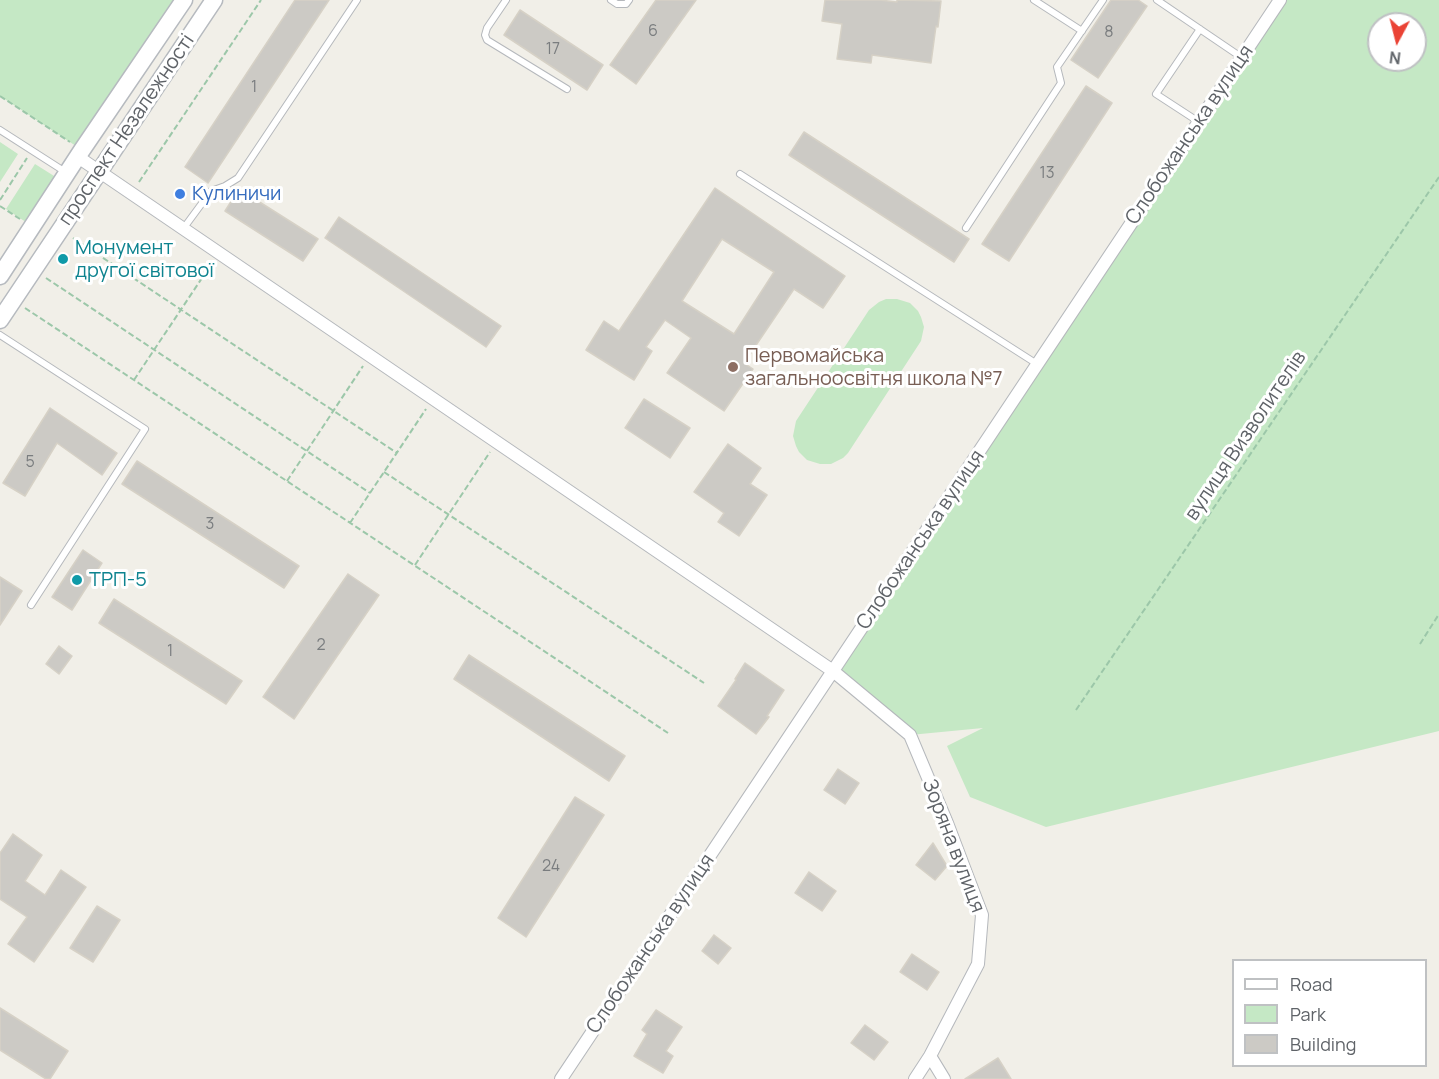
<!DOCTYPE html>
<meta charset="utf-8">
<style>
body{margin:0}
#map{position:relative;width:1439px;height:1079px;overflow:hidden;background:#f1efe8;font-family:Manrope,sans-serif}
canvas{display:block}
.legend{position:absolute;left:1232px;top:959px;width:195px;height:108px;box-sizing:border-box;background:#fff;border:2px solid #bfc1c3;margin:0;padding:8px 10px;list-style:none;font-size:18px;color:#5f6368}
.legend li{display:flex;align-items:center;gap:12px;height:30px}
.legend b{width:30px;border:2px solid #bfc1c3}
.north{position:absolute;left:1367px;top:12px;width:60px;height:60px;box-sizing:border-box;background:#fff;border:2px solid #bfc1c3;border-radius:50%;rotate:187deg;font-size:16px;font-weight:700;line-height:24px;text-align:center;color:#5f6368}
.north::after{content:'';display:block;margin:auto;width:21px;height:27px;background:#ea4335;clip-path:polygon(50% 0,100% 100%,50% 72%,0 100%)}
</style>
<div id="map">
<canvas width="1439" height="1079"></canvas>
<ul class="legend">
<li><b style="height:8px;background:#fff"></b>Road</li>
<li><b style="height:16px;background:#c5e8c5"></b>Park</li>
<li><b style="height:16px;background:#cccac5"></b>Building</li>
</ul>
<div class="north">N</div>
</div>
<script>
const g = document.querySelector('canvas').getContext('2d');
g.lineJoin = 'round';
function fillPath(path, color) { g.fillStyle = color; g.fill(path, 'evenodd'); }
const toPath = rows => new Path2D(rows.map(r => 'M' + r).join(''));
function trace(path, color, width, dash) { g.strokeStyle = color; g.lineWidth = width; g.lineCap = dash ? 'butt' : 'round'; g.setLineDash(dash || []); g.stroke(path); }
function label(font, color, halo, rows, align = 'center') {
  g.font = font + ' Manrope,sans-serif'; g.lineWidth = 6; g.setLineDash([]); g.textBaseline = 'middle'; g.strokeStyle = halo; g.fillStyle = color; for (const [text, x, y, turn = 0] of rows) {
    g.save(); g.translate(x, y); g.rotate((+turn || 0) * Math.PI / 180); g.textAlign = isNaN(turn) ? turn : align; if (halo) g.strokeText(text, 0, 0); g.fillText(text, 0, 0); g.restore();
  }
}
fillPath(toPath([
 [0,0,182,0,82,150,0,96],
 [1280,0,1439,0,1439,731,1046,827,970,797,947,746,983,728,910,735,833,671],
 [1379,24,1415,24,1415,60,1379,60],
 [0,142,18,154,0,182],
 [35,164,62,181,32,226,6,209],
 [886,299,897,299,910,303,918,311,921,317,924,327,921,341,848,453,843,458,831,464,820,464,807,460,799,452,796,446,793,436,796,421,869,310,879,302]
]), '#c5e8c5');
const building = toPath([
 [295,0,329,0,208,183,185,167,295,0],
 [656,0,696,0,636,84,610,65,656,0],
 [825,0,880,0,897,2,897,0,941,1,938,27,936,26,931,63,872,55,871,63,837,59,842,24,822,21,825,0],
 [1111,0,1138,0,1147,6,1098,78,1071,60,1111,0],
 [520,10,603,65,587,90,504,35,520,10],
 [1086,86,1112,103,1009,261,982,244,1086,86],
 [804,132,969,239,954,262,789,155,804,132],
 [715,188,845,276,823,308,794,289,744,363,753,369,724,411,667,373,691,338,665,320,646,347,652,351,634,380,586,350,604,321,619,331,715,188],
 [722,239,774,272,734,334,682,301,722,239],
 [239,189,318,239,303,261,225,211,239,189],
 [339,217,501,326,486,347,325,238,339,217],
 [644,399,690,428,670,458,625,428,644,399],
 [50,408,117,453,102,475,57,443,25,496,3,483,50,408],
 [728,444,761,468,750,484,767,495,739,536,718,522,724,513,694,492,728,444],
 [137,461,299,566,284,588,122,484,137,461],
 [83,550,102,563,72,610,52,597,83,550],
 [348,574,379,595,294,719,263,697,348,574],
 [0,577,22,591,0,625,0,577],
 [114,599,242,681,226,704,99,623,114,599],
 [59,646,72,656,59,674,46,664,59,646],
 [469,655,625,756,609,781,454,679,469,655],
 [745,663,784,690,767,716,769,717,756,734,718,706,736,680,735,679,745,663],
 [838,769,859,783,845,804,824,790,838,769],
 [575,797,604,815,526,937,498,918,575,797],
 [13,834,42,855,25,881,45,895,61,870,86,887,34,962,8,944,27,917,0,899,0,853,13,834],
 [933,843,947,866,935,880,916,865,933,843],
 [809,872,836,891,822,911,795,893,809,872],
 [97,906,120,920,93,962,70,948,97,906],
 [714,935,731,948,718,964,702,951,714,935],
 [912,954,939,972,927,990,900,972,912,954],
 [0,1008,68,1051,50,1079,46,1079,0,1050,0,1008],
 [656,1010,682,1027,666,1051,673,1056,663,1073,634,1056,647,1034,642,1030,656,1010],
 [865,1025,888,1042,874,1060,851,1043,865,1025],
 [998,1058,1011,1079,965,1079,998,1058]
]);
fillPath(building, '#cccac5');
trace(building, '#d6d1c6', 1.5);
const lane = toPath([
 [506,0,487,28,485,35,487,40,567,89],
 [611,0,617,4,626,4,629,0],
 [1034,0,1082,31],
 [1157,0,1241,57],
 [1199,122,1156,94,1200,29],
 [0,130,67,173],
 [740,174,1037,364],
 [966,228,1061,83,1057,67,1103,0],
 [183,229,211,191,225,186,238,178,357,0],
 [0,335,145,429,31,605]
]);
const street = toPath([
 [82,150,78,157,833,671,910,735,947,823,982,915,978,964,930,1056,915,1079],
 [930,1056,944,1079],
 [561,1079,1280,0]
]);
const secondary = toPath([
 [0,276,82,150,184,0],
 [0,320,214,0]
]);
trace(lane, '#b5b8bc', 8);
trace(street, '#b5b8bc', 14);
trace(secondary, '#b6babf', 19);
trace(toPath([
 [0,96,70,142],
 [139,182,261,0],
 [0,200,27,158],
 [0,206,20,219],
 [73,238,397,453],
 [46,278,370,493],
 [25,308,668,733],
 [134,380,212,263],
 [384,472,704,683],
 [287,481,363,366],
 [350,523,426,409],
 [415,565,490,452],
 [1420,644,1439,614],
 [1076,710,1439,177]
]), '#9cc7a9', 2, [6, 3]);
trace(lane, '#fff', 6);
trace(street, '#fff', 12);
trace(secondary, '#fff', 16);
for (const [x, y, r, color] of [
 [180,194,6,"#3f7fe0"],
 [63,259,6,"#0f9aa8"],
 [733,367,6,"#8d6e63"],
 [77,580,6,"#0f9aa8"]
]) { const dot = new Path2D(); dot.arc(x, y, r, 0, 2 * Math.PI); g.fillStyle = color; g.fill(dot); trace(dot, '#fff', 2); }
label('16px', '#7a7d7f', null, [
 ["6",653,32],
 ["8",1109,33],
 ["17",553,50],
 ["1",254,88],
 ["13",1047,174],
 ["5",30,463],
 ["3",210,525],
 ["2",321,646],
 ["1",170,652],
 ["24",551,867]
]);
label('20px', '#5f6368', '#fff', [
 ["проспект Незалежності",127,130,-56],
 ["Слобожанська вулиця",1190,135,-56],
 ["вулиця Визволителів",1246,436,-56],
 ["Слобожанська вулиця",921,540,-56],
 ["Зоряна вулиця",953,846,69],
 ["Слобожанська вулиця",651,944,-56]
]);
label('20px', '#366cbe', '#fff', [
 ["Кулиничи",192,194]
], 'left');
label('20px', '#0d838f', '#fff', [
 ["Монумент",75,248],
 ["другої світової",75,271],
 ["ТРП-5",89,580]
], 'left');
label('20px', '#785e54', '#fff', [
 ["Первомайська",745,356],
 ["загальноосвітня школа №7",745,379]
], 'left');
</script>
